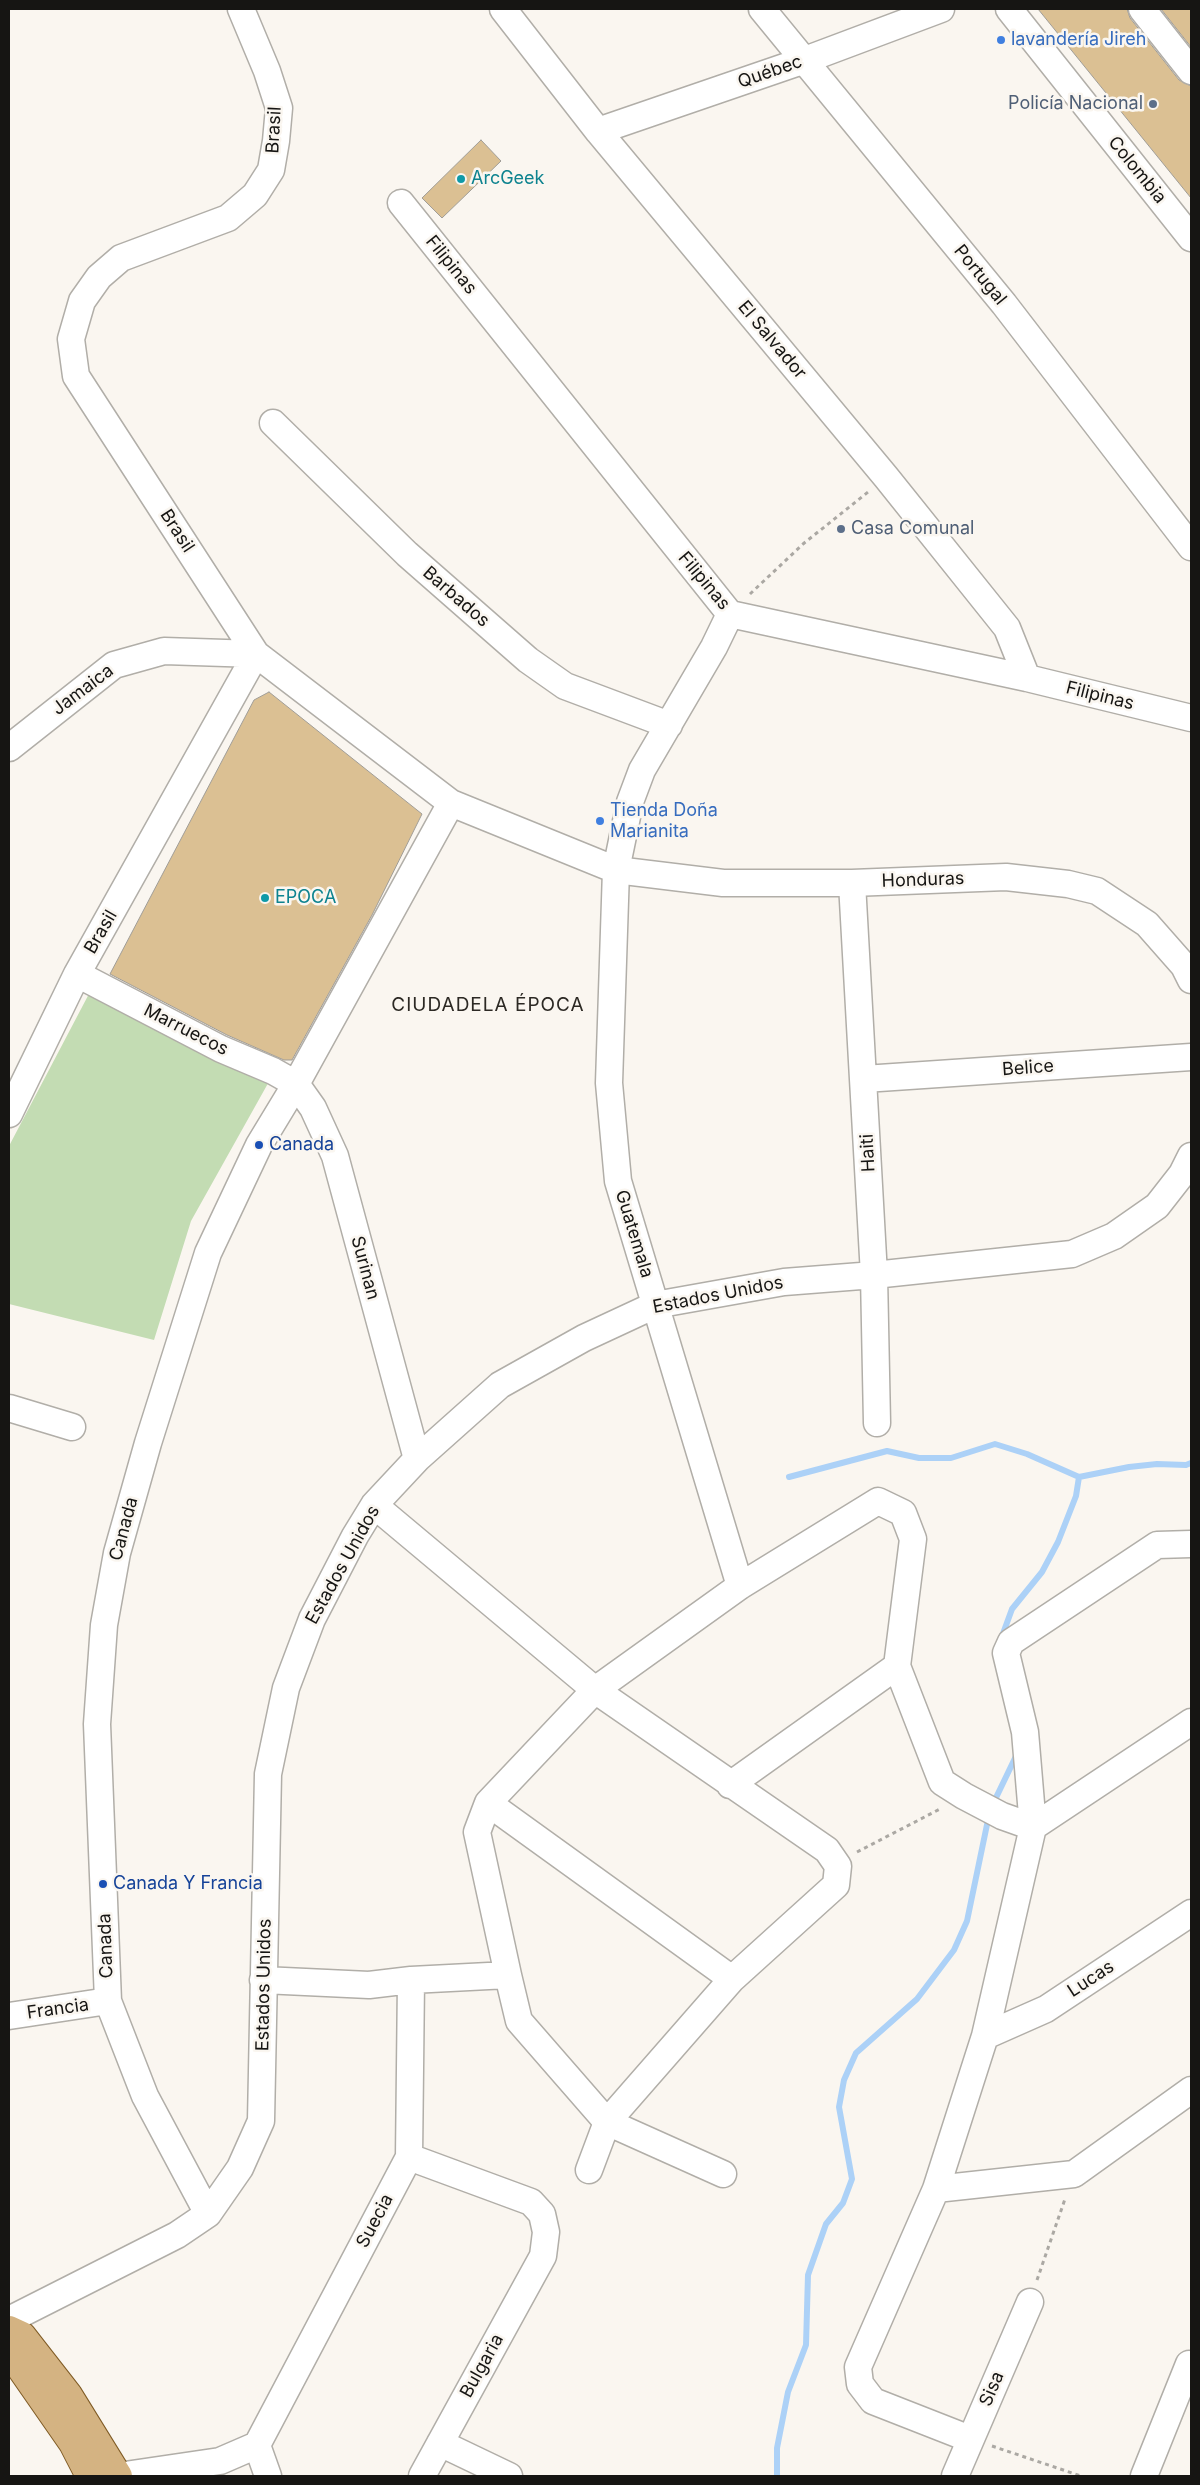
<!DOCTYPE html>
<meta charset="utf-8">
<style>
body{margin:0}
#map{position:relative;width:1200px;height:2485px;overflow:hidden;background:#faf6f0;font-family:Inter,sans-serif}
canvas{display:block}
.frame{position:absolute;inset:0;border:10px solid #161513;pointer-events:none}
</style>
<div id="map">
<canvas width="1200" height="2485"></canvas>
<div class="frame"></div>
</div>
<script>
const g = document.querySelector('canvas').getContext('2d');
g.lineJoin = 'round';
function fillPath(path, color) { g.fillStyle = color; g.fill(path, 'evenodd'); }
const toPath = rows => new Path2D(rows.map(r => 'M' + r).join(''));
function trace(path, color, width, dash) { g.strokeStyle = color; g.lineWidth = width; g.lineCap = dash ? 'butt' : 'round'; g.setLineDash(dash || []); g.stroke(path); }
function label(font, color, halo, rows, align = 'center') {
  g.font = font + ' Inter,sans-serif'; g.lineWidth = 5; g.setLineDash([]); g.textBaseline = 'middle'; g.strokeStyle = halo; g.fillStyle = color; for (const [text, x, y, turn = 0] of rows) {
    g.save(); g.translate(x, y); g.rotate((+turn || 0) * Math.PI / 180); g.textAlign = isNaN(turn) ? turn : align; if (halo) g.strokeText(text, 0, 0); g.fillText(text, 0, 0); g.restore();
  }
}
fillPath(toPath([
 [91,990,271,1078,191,1221,154,1340,9,1304,9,1146]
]), '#c3dcb3');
trace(toPath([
 [789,1477,887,1451,919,1458,951,1458,995,1444,1027,1454,1079,1477],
 [1001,1639,1012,1609,1042,1572,1058,1542,1076,1496,1079,1477,1129,1467,1157,1464,1186,1465,1191,1463],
 [992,1806,1017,1754],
 [777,2476,777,2448,788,2392,806,2345,808,2275,826,2224,843,2203,852,2179,839,2107,844,2080,856,2053,917,1999,954,1950,967,1921,989,1815]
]), '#acd1f7', 6);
const building = toPath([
 [1038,9,1127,9,1130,18,1179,80,1191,86,1191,198,1038,9],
 [1161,9,1191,9,1191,47,1161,9],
 [481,140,501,161,442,218,422,198,481,140],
 [269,692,422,814,372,915,292,1060,284,1060,227,1035,110,974,254,700,269,692]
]);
fillPath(building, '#dbc093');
trace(building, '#a09d97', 1);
const minor = toPath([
 [241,9,267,71,279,108,276,141,271,170,255,195,228,218,121,258,99,277,82,301,71,339,76,376,256,654,451,803,616,870,723,883,852,883,1006,877,1068,884,1097,891,1147,924,1184,966,1191,980],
 [503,9,598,131,886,477,1007,628,1027,678],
 [762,9,1004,304,1191,547],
 [1009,9,1191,238],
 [1142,9,1191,71],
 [598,131,805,60,941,9],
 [401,203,730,614,1027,678,1191,718],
 [273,423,407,554,528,660,565,686,669,725],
 [730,614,714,647,642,770,630,802,616,870,609,1083,618,1181,740,1586],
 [9,748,114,665,164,651,256,654],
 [852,883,874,1275,877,1423],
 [77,974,221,1049,273,1071,296,1084,313,1108,335,1156,417,1459],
 [864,1079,1191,1057],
 [9,1114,77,974,256,654],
 [9,1408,72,1427],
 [374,1505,595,1690,827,1850,838,1866,836,1885,732,1979,607,2122,589,2170],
 [730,1785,897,1666],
 [488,1803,732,1979],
 [508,1975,519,2021,607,2122,723,2174],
 [411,1980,508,1975,477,1832,488,1803,595,1690,740,1586,878,1501,903,1513,913,1539,897,1666,942,1782,964,1796,1002,1816,1033,1827,1025,1732,1006,1653,1011,1642,1157,1545,1191,1544],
 [9,2016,108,2001],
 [985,2036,1046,2009,1191,1913],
 [409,2157,531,2202,542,2214,546,2232,543,2256,422,2476],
 [936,2189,1074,2174,1191,2090],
 [208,2214,145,2096,108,2001,97,1724,104,1625,117,1553,148,1443,208,1253,259,1145,296,1084,451,803],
 [9,2320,177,2235,208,2214,240,2168,261,2121,268,1774,286,1688,312,1619,355,1536,374,1505,417,1459,500,1385,584,1338,655,1305,784,1282,874,1275,1072,1254,1114,1236,1157,1206,1182,1174,1191,1156],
 [970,2439,873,2401,860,2384,858,2367,936,2189,985,2036,1033,1827,1191,1722],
 [440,2443,509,2476],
 [257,2445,268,2476],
 [118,2476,220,2461,257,2445,409,2157,411,1980,369,1985,263,1980],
 [955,2476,1030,2302],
 [1144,2476,1189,2364]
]);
const major = toPath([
 [9,2330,22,2336,68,2395,118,2476],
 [9,2351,73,2443,90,2476]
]);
trace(minor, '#b1aea8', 29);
trace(major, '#7f5b25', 30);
trace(toPath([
 [750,594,803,544,868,492],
 [857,1852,940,1809],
 [1037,2280,1065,2199],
 [992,2446,1081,2476]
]), '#aba8a3', 3, [4, 4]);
trace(minor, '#fff', 26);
trace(major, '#d4b382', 28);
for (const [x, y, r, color] of [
 [1001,40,5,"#3f7fe0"],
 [1153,104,5,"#5c6f8a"],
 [461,179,5,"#0f9aa8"],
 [841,529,5,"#5c6f8a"],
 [600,821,5,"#3f7fe0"],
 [265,898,5,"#0f9aa8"],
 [259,1145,5,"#1a4fb4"],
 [103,1884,5,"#1a4fb4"]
]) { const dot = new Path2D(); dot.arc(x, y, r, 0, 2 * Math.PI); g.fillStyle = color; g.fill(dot); trace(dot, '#faf6f0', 2); }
label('18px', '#366cbe', '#faf6f0', [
 ["lavandería Jireh",1011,40],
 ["Tienda Doña",610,811],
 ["Marianita",610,832]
], 'left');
label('18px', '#161513', '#faf6f0', [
 ["Québec",770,72,-19],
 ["Brasil",274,130,-87],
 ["Colombia",1137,170,51],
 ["Filipinas",451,265,51],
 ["Portugal",980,275,51],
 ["El Salvador",772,340,50],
 ["Brasil",177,531,57],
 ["Filipinas",704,581,50],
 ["Barbados",456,597,41],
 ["Jamaica",83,690,-37],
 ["Filipinas",1100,696,14],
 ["Honduras",923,880,-2],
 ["Brasil",101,932,-60],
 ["Marruecos",186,1030,27],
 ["Belice",1028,1068,-4],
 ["Haiti",868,1153,-93],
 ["Guatemala",634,1234,73],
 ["Surinan",365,1268,75],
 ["Estados Unidos",718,1295,-11],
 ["Canada",124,1529,-75],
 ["Estados Unidos",343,1565,-61],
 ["Canada",106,1946,-92],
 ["Lucas",1091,1979,-33],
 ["Estados Unidos",264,1985,-89],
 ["Francia",58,2009,-8],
 ["Suecia",375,2221,-62],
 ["Bulgaria",482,2366,-61],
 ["Sisa",992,2389,-67]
]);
label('18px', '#4e5e75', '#faf6f0', [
 ["Policía Nacional",1143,104],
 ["Casa Comunal",851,529,"left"]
], 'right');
label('18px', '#0d838f', '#faf6f0', [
 ["ArcGeek",471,179],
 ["EPOCA",275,898]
], 'left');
label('18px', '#164399', '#faf6f0', [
 ["Canada",269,1145],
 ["Canada Y Francia",113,1884]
], 'left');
g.letterSpacing = '1px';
label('19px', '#2c2924', '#faf6f0', [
 ["CIUDADELA ÉPOCA",488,1005]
]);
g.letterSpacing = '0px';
</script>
